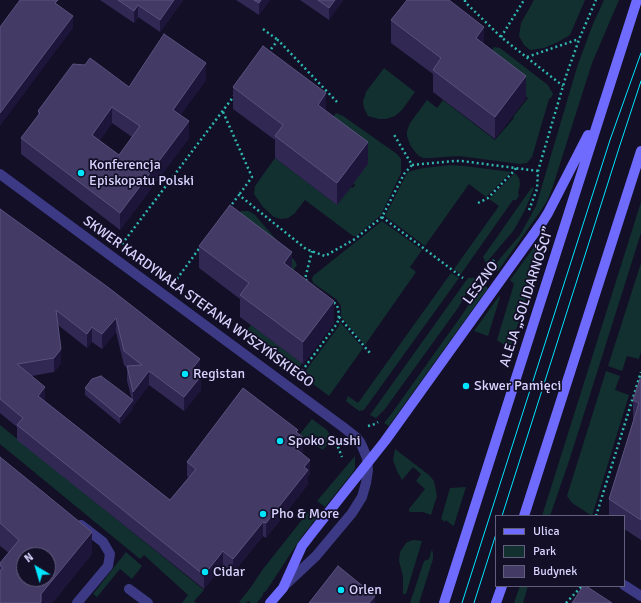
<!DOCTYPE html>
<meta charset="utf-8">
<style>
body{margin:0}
#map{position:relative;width:641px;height:603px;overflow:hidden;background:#130f26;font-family:Signika,sans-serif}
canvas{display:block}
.legend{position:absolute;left:495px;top:515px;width:130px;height:72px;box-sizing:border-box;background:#130f26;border:1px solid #625e7d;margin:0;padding:5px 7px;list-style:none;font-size:12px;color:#d9d4ff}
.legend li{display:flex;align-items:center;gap:8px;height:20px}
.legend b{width:20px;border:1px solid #625e7d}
.north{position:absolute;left:16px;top:547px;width:40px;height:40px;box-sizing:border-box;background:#130f26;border:1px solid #625e7d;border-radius:50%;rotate:322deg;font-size:11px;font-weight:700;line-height:16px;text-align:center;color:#d9d4ff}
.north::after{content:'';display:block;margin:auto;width:14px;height:18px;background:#00e5ff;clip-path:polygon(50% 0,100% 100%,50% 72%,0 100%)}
</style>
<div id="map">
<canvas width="641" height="603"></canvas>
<ul class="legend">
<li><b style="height:5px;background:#6f6bff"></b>Ulica</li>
<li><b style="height:11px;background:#12302f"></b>Park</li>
<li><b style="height:11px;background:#433a66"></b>Budynek</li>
</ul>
<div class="north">N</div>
</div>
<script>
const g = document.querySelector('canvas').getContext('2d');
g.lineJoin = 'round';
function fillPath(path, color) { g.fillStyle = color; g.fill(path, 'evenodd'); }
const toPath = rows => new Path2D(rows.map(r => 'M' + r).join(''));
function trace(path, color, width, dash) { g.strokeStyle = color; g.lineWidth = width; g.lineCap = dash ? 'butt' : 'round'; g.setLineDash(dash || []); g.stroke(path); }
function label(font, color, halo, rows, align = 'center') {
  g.font = font + ' Signika,sans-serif'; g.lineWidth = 3.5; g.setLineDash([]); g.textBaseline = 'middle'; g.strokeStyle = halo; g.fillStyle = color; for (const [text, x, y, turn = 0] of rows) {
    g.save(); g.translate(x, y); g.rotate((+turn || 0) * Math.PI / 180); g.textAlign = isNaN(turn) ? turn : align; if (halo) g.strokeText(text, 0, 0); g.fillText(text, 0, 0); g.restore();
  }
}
fillPath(toPath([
 [534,0,585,0,570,35,558,42,544,48,530,50,524,45,519,36,521,23],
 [604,0,619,0,592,63,552,189,547,201,540,212,498,271,492,268,520,235,536,206,578,64,593,24],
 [494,47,500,48,548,85,553,94,551,98,549,99,532,157,527,163,520,164,459,156,431,158,423,158,419,156,416,153,410,145,407,136,407,131,410,123,427,100,437,108,443,100,495,140,514,118,513,117,528,98,480,61,483,62],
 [384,68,415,92,402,110,395,116,386,119,379,119,368,116,364,108,363,102,366,92],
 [336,113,343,116,397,154,401,159,401,173,381,215,356,236,353,236,305,200,294,214,288,218,281,219,274,217,263,207,254,194,255,186,275,158,337,205,351,187,353,188,355,185,353,183,325,128],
 [450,165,465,166,511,172,486,197,469,184,425,246,385,216,406,175,408,172,415,170,424,168],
 [515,173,519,178,520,184,518,193,519,196,516,200,513,200,461,274,454,269,499,206,489,199],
 [532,187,534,188,525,210,514,230,486,263,483,257],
 [641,202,641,233,582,420,569,461,550,516,542,516],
 [241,211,248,211,252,213,255,215,295,261,297,265,291,273,230,227],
 [382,221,422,250,410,267,416,272,365,345,341,317,341,306,336,299,313,283,312,279,313,276],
 [542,236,544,236,545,239,510,349,497,340,514,284,510,280],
 [641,263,641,352,639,359,627,356,622,371,608,366],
 [451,273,459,278,364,410,359,411,346,401,348,396,358,403],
 [468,278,475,278,458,308,385,409,376,418,370,415],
 [482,283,488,288,390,424,389,426,384,423,392,413,464,312],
 [499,296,500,297,488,336,474,331],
 [340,322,363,348,329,396,305,378,306,370,339,326],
 [251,325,302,363,300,367,294,370,245,333],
 [606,371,620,376,615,390,629,395,592,516,572,503,567,496],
 [312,419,327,430,332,439,323,450,300,434],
 [0,425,204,590,194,601,196,603,182,603,188,595,144,555,140,559,0,444],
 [395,449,429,475,434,481,437,496,431,515,423,512,410,512,409,511,409,509,425,489,416,481,421,474,413,467,402,480,397,471,393,460],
 [355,456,355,468,353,472,325,507,317,501],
 [466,487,454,525,453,526,446,520,445,522,441,519,450,488],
 [309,511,317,517,303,535,266,591,263,593,263,595,257,603,251,603,248,601,246,603,241,603,239,602,251,587,263,569],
 [414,540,422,541,406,594,403,594,403,576,399,561,400,552,406,543,410,541],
 [432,549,433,554,433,559,419,603,410,603,424,561,429,559],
 [126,552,142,566,132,579,120,569,97,597,93,594],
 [520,586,528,586,523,603,514,603]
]), '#12302f');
trace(toPath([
 [465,0,465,2,501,37,563,86],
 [263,29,278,40],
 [501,37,524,0],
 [268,53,278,40,338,103],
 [527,57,579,39],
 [223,112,252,177,239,195],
 [412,165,454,161,462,161,538,171],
 [478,203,488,198,513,172,516,168],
 [229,208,239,195,306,249,325,256,355,239,382,217,404,174,412,165,393,133],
 [529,210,537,189,538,171,566,76,580,37,596,0],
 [382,217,463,278],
 [122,244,234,96],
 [307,281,305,279,312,251],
 [174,283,201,246],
 [476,285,494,260],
 [339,317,370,353],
 [299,375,336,325,338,321,339,315,338,309,337,305,331,300],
 [368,426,375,424,378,422],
 [336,442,342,457],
 [596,516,641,372],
 [566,603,582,586]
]), '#2fb8b0', 2.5, [2, 3]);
trace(toPath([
 [129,589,148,603],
 [77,603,108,566,110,554,103,542,81,525]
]), '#3d3a85', 10);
trace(toPath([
 [0,174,343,427,357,438,360,442,362,446,367,458,368,470,366,483,362,497,352,513,316,556,284,586],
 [624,585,641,596]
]), '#3d3a85', 10);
trace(toPath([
 [524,516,641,151],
 [270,603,283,588,302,546,312,533,385,441,543,221,548,213,588,135],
 [444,603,637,0],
 [496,603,502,586]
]), '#6f6bff', 10);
trace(toPath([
 [502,516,620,145,641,81],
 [462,603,610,140,641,53],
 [474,603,496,534]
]), '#00e5ff', 1);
fillPath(toPath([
 [100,0,183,0,160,32,138,17,134,23],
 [236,0,270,0,259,15],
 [300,0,343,0,329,20],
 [391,20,484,45,526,98,495,139,433,92,433,74,391,43],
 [206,80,180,115,189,138,120,230,21,154,21,138,38,115,38,111,129,87],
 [112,123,132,137,119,155,99,141],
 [233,87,326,111,368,164,337,205,275,158,275,140,233,109],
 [0,209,200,373,199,374,201,390,184,411,149,385,133,406,133,403,133,408,120,424,85,395,85,388,132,400,127,381,127,368,124,365,116,332,102,349,92,342,87,348,58,325,61,363,54,372,32,376,45,401,170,500,189,477,187,476,187,462,298,433,303,451,302,453,310,474,308,476,308,484,266,538,263,536,233,573,223,565,204,589,17,440,17,427,0,413],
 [199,246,292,270,334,323,303,364,240,317,240,299,199,268],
 [641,379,641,540,624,529,624,516,609,516,609,499,633,421,633,400],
 [0,457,92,554,52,603,0,603,0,563,9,553,0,546]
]), '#312854');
fillPath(toPath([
 [174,0,183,0,160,32,160,20],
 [261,0,270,0,259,15,259,3],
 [335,0,343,0,329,20,329,8],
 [138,5,138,17,134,23,134,11],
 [73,16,73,28,0,126,0,113],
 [484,27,484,49,476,38],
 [206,63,206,80,173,126,173,110],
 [526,76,526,98,495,139,495,117],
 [326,93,326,115,318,105],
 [112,107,112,123,92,151,92,135],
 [189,121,189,138,120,230,120,213],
 [368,142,368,164,337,205,337,183],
 [292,252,292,274,284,263],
 [334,301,334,323,303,364,303,342],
 [116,318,116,332,102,349,102,334],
 [92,327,92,342,87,348,87,334],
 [61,349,61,363,54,372,54,358],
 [200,359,200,373,192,383,192,369],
 [149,371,149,385,133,406,133,392],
 [201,376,201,390,184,411,184,397],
 [45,387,45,401,38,396],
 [133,400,133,408,120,424,120,417],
 [303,437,303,451,295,462,295,448],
 [310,460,310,474,308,476,308,484,266,538,266,523,304,467],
 [263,522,263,536,233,573,233,559],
 [92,532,92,554,52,603,40,603,41,594],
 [223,551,223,565,204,589,204,575],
 [375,596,375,603,369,603]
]), '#1d163a');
const building = toPath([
 [20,0,58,0,55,3,73,16,0,113,0,27,20,0],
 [118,0,174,0,160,20,138,5,134,11,118,0],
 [254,0,261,0,259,3,254,0],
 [318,0,335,0,329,8,318,0],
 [407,0,449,0,484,27,476,38,526,76,495,117,433,70,441,58,391,20,407,0],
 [164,34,206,63,173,110,189,121,120,213,21,138,40,113,38,111,73,64,85,65,90,58,129,87,164,34],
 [112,107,140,126,119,155,92,135,112,107],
 [263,46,326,93,318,105,368,142,337,183,275,136,283,125,233,87,263,46],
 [230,205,292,252,284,263,334,301,303,342,240,295,249,283,199,246,230,205],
 [0,209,109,288,200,359,192,369,201,376,184,397,149,371,133,392,127,366,142,365,124,351,116,318,102,334,92,327,87,334,56,310,61,349,54,358,17,364,45,387,38,396,170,500,196,469,187,462,243,388,298,430,296,432,303,437,295,448,310,460,304,467,308,470,266,523,263,522,233,559,223,551,204,575,17,425,23,418,0,399,0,209],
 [101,376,133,400,120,417,85,388,92,379,101,376],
 [640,379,641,379,641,520,609,499,639,403,633,400,640,379],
 [0,457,92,532,41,594,41,602,40,603,0,603,0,571,3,568,0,565,0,563,19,540,0,523,0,457],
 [24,555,48,555,48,579,24,579,24,555],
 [338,566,375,596,369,603,309,603,338,566],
 [583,586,586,586,612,603,572,603,583,586]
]);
fillPath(building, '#433a66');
trace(building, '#5a527e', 1);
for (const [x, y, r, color] of [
 [81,173,4,"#00e5ff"],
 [185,374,4,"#00e5ff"],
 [466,386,4,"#00e5ff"],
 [280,441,4,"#00e5ff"],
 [263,514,4,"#00e5ff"],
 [205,572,4,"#00e5ff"],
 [341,590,4,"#00e5ff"]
]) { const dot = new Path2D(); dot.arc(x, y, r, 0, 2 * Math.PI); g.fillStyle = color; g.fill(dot); trace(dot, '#130f26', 1.5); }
label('14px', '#d9d4ff', '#130f26', [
 ["Konferencja",89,165],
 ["Episkopatu Polski",89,181],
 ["Registan",193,374],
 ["Skwer Pamięci",474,386],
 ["Spoko Sushi",288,441],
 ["Pho & More",271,514],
 ["Cidar",213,572],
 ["Orlen",349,590]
], 'left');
label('14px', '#d9d4ff', '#130f26', [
 ["LESZNO",481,283,-54],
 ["ALEJA „SOLIDARNOŚCI”",527,297,-72],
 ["SKWER KARDYNAŁA STEFANA WYSZYŃSKIEGO",198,302,36]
]);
</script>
